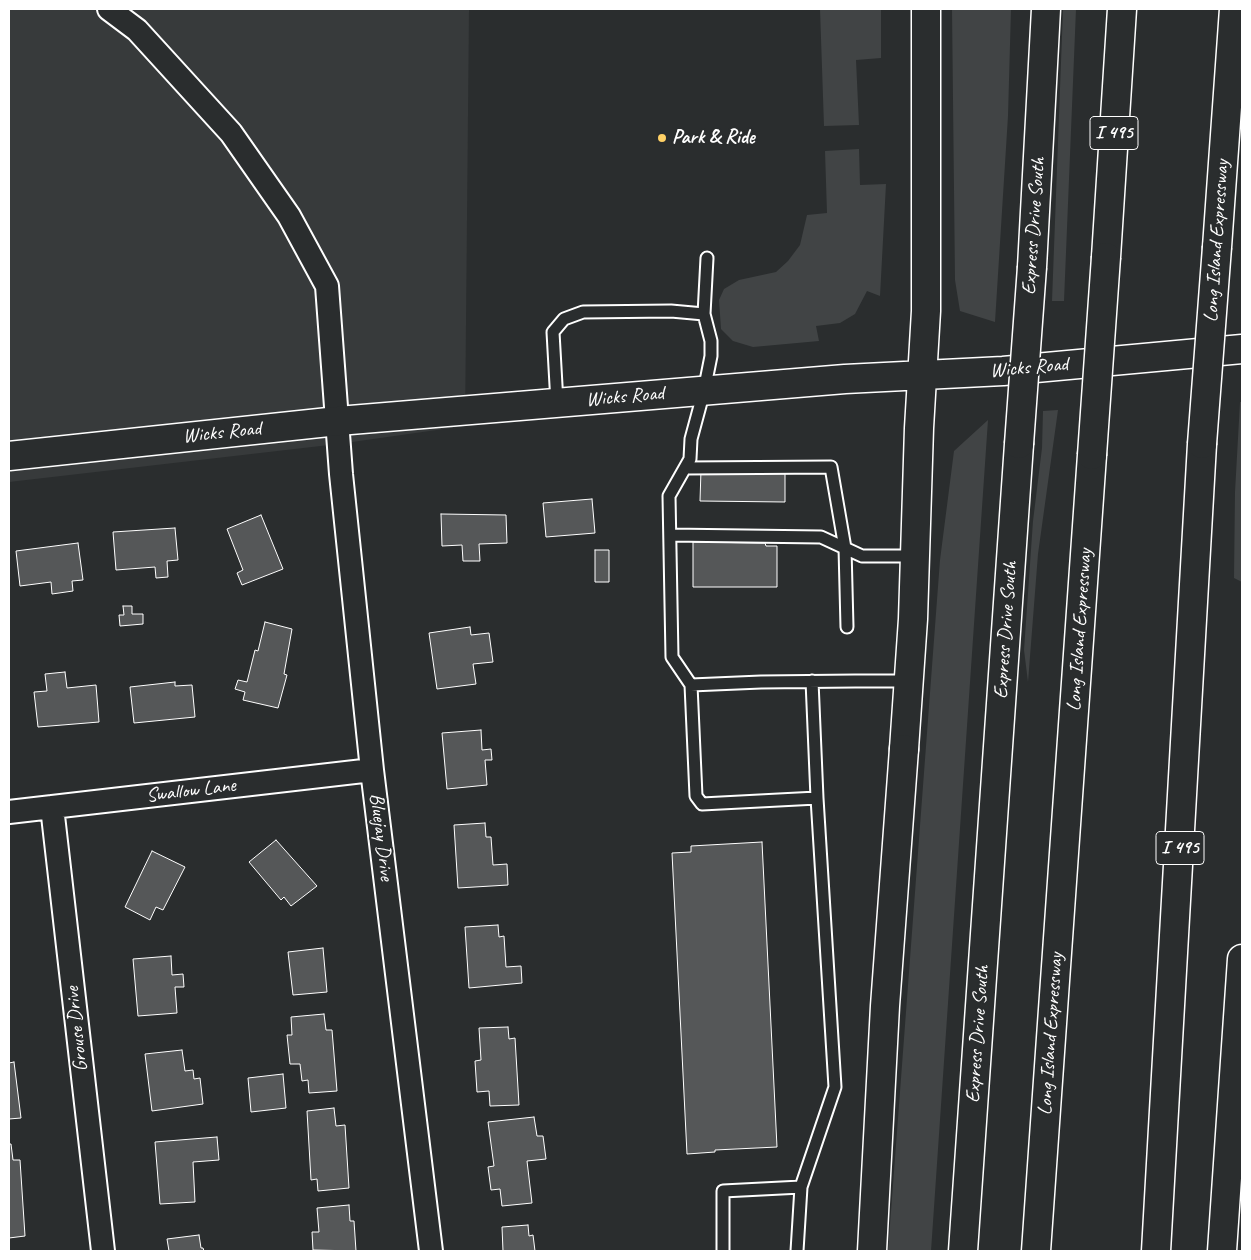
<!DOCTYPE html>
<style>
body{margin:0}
#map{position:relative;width:1251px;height:1260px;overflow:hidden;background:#2a2d2e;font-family:Caveat,sans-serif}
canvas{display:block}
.frame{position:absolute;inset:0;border:10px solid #fff;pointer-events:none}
</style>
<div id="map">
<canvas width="1251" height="1260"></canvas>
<div class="frame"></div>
</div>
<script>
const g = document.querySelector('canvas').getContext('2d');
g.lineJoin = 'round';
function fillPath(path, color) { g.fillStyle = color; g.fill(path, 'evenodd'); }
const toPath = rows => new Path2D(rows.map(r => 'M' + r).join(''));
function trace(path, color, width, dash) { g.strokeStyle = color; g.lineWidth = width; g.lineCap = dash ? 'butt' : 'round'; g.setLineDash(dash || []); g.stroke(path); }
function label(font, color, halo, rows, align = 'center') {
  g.font = font + ' Caveat,sans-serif'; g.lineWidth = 4; g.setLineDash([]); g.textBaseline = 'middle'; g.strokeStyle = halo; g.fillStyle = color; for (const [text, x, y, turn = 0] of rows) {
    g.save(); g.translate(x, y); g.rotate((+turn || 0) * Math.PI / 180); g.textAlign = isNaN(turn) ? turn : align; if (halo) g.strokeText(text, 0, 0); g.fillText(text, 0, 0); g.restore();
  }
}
fillPath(toPath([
 [9,9,469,9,465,426,338,444,9,482]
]), '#373a3b');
fillPath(toPath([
 [820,9,881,9,881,58,856,60,859,125,824,126],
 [952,9,1011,9,1008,116,995,322,960,311,955,280],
 [1063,9,1076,9,1064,301,1052,301],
 [859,149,860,185,886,184,880,296,867,291,855,314,840,323,816,326,819,341,753,347,733,341,721,329,719,300,724,289,739,280,776,272,788,261,800,245,807,215,827,213,825,151],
 [1240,402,1242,402,1242,582,1234,578,1235,492],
 [1058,410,1038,554,1028,682,1024,650,1033,521,1042,448,1043,411],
 [988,420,931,1251,888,1251,940,560,954,451]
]), '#414445');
const building = toPath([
 [701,470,785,472,785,502,700,501,701,470],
 [592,499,595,533,546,537,543,503,592,499],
 [441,514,506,515,507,543,479,544,480,561,463,561,462,545,442,546,441,514],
 [261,515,283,569,242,585,237,573,243,570,227,529,261,515],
 [175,528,178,560,167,561,168,577,156,578,155,567,116,570,113,532,175,528],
 [693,542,765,543,766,546,777,546,777,587,693,587,693,542],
 [78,543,83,580,72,581,73,591,52,594,51,582,20,586,16,551,78,543],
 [595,550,609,550,609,582,595,582,595,550],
 [123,606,132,606,132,614,143,614,143,624,120,626,119,615,124,615,123,606],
 [265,622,292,629,284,674,287,675,278,708,243,700,245,692,235,689,238,680,247,682,255,650,258,651,265,622],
 [470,627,471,635,489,633,493,662,473,664,476,684,437,689,429,633,470,627],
 [65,672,67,688,96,685,99,722,38,727,34,692,47,691,45,674,65,672],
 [175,682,175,686,192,685,195,717,134,723,130,687,175,682],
 [481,730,482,750,491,749,492,760,485,760,487,785,447,789,442,733,481,730],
 [485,823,486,837,491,837,493,865,507,864,508,885,458,888,454,825,485,823],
 [276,840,317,886,291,906,284,897,281,900,249,862,276,840],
 [762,842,777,1147,715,1150,715,1152,687,1154,672,853,691,852,691,846,762,842],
 [152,851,185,867,163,910,156,907,150,920,125,907,152,851],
 [498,925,499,937,504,936,506,967,521,966,522,983,469,988,465,927,498,925],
 [323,948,327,992,293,995,288,952,323,948],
 [171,956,172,975,183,974,184,987,175,987,177,1013,138,1016,133,959,171,956],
 [324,1014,326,1030,332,1030,337,1091,309,1093,308,1080,302,1081,300,1064,290,1064,287,1035,292,1035,291,1017,324,1014],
 [508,1027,509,1039,515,1038,519,1105,490,1106,489,1091,477,1092,475,1061,481,1060,479,1028,508,1027],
 [182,1050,185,1071,193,1070,194,1079,200,1078,203,1104,152,1111,145,1054,182,1050],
 [14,1062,21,1118,9,1119,9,1063,14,1062],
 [283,1074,286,1108,251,1112,248,1078,283,1074],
 [334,1108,336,1126,345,1125,349,1188,318,1191,317,1179,311,1180,307,1111,334,1108],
 [534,1117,537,1136,543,1136,546,1159,527,1161,532,1203,502,1206,500,1189,491,1190,488,1167,494,1166,488,1122,534,1117],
 [217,1137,219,1160,193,1162,195,1202,160,1204,155,1142,217,1137],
 [9,1144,11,1144,13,1160,20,1160,25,1236,9,1238,9,1144],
 [349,1205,350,1221,354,1221,356,1251,313,1250,312,1232,319,1232,317,1208,349,1205],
 [528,1225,529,1236,533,1235,535,1251,503,1251,502,1227,528,1225],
 [199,1235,201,1248,203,1248,204,1251,169,1251,167,1239,199,1235]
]);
fillPath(building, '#555758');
trace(building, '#fff', 1);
const lane = toPath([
 [557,403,553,332,564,319,583,312,671,311,704,314],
 [686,468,831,467,845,548,847,627],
 [670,535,821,537,862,556,915,556],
 [812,681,817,798,702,804,696,796,691,685,761,682,855,681,909,681],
 [691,685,672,657,669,496,690,459,691,439,704,391,711,356,711,341,704,314,707,258],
 [723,1251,723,1191,801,1187],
 [797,1251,801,1187,835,1087,817,798]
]);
const street = toPath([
 [109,9,137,30,231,133,289,216,327,286,341,474,372,770,431,1251],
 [52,807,103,1251],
 [9,812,372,770]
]);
const secondary = toPath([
 [9,456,338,421,845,379,1003,371,1242,349],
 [904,749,913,619,919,428,926,311,926,9]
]);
const highway = toPath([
 [1217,247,1234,9],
 [1106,257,1122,9],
 [1032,267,1046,9],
 [872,1251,885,1006,904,749],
 [963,1251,1019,444],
 [1036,1251,1092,455],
 [1156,1251,1202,444],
 [1222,1251,1242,959]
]);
trace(lane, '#fff', 15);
trace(street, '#fff', 26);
trace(secondary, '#fff', 31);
trace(highway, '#fff', 31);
trace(lane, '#2a2d2e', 11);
trace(street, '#2a2d2e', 22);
trace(secondary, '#2a2d2e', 28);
trace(highway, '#2a2d2e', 28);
const highwayBridge = toPath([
 [1019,444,1032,267],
 [1202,444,1217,247],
 [1092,455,1106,257]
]);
trace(highwayBridge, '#fff', 31, []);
trace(highwayBridge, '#2a2d2e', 28);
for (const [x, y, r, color] of [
 [662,138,5,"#ffd166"]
]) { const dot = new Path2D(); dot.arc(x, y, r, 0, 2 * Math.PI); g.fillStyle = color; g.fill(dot); trace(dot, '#2a2d2e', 2); }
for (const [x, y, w] of [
 [1114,133,48],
 [1180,848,48]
]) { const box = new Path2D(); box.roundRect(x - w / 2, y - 16.5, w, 33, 4); g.fillStyle = '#2a2d2e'; g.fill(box); trace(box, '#fff', 1); }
label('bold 19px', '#fff', null, [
 ["I 495",1114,133],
 ["I 495",1180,848]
]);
label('bold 20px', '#fff', '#2a2d2e', [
 ["Park & Ride",672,138]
], 'left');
label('20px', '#fff', '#2a2d2e', [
 ["Express Drive South",1034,226,-86],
 ["Long Island Expressway",1217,241,-86],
 ["Wicks Road",1029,368,-5],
 ["Wicks Road",625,397,-5],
 ["Wicks Road",222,433,-6],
 ["Express Drive South",1006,630,-86],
 ["Long Island Expressway",1080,630,-86],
 ["Swallow Lane",191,791,-7],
 ["Bluejay Drive",381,837,83],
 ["Grouse Drive",77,1029,-96],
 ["Express Drive South",978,1034,-86],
 ["Long Island Expressway",1051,1034,-86]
]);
</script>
